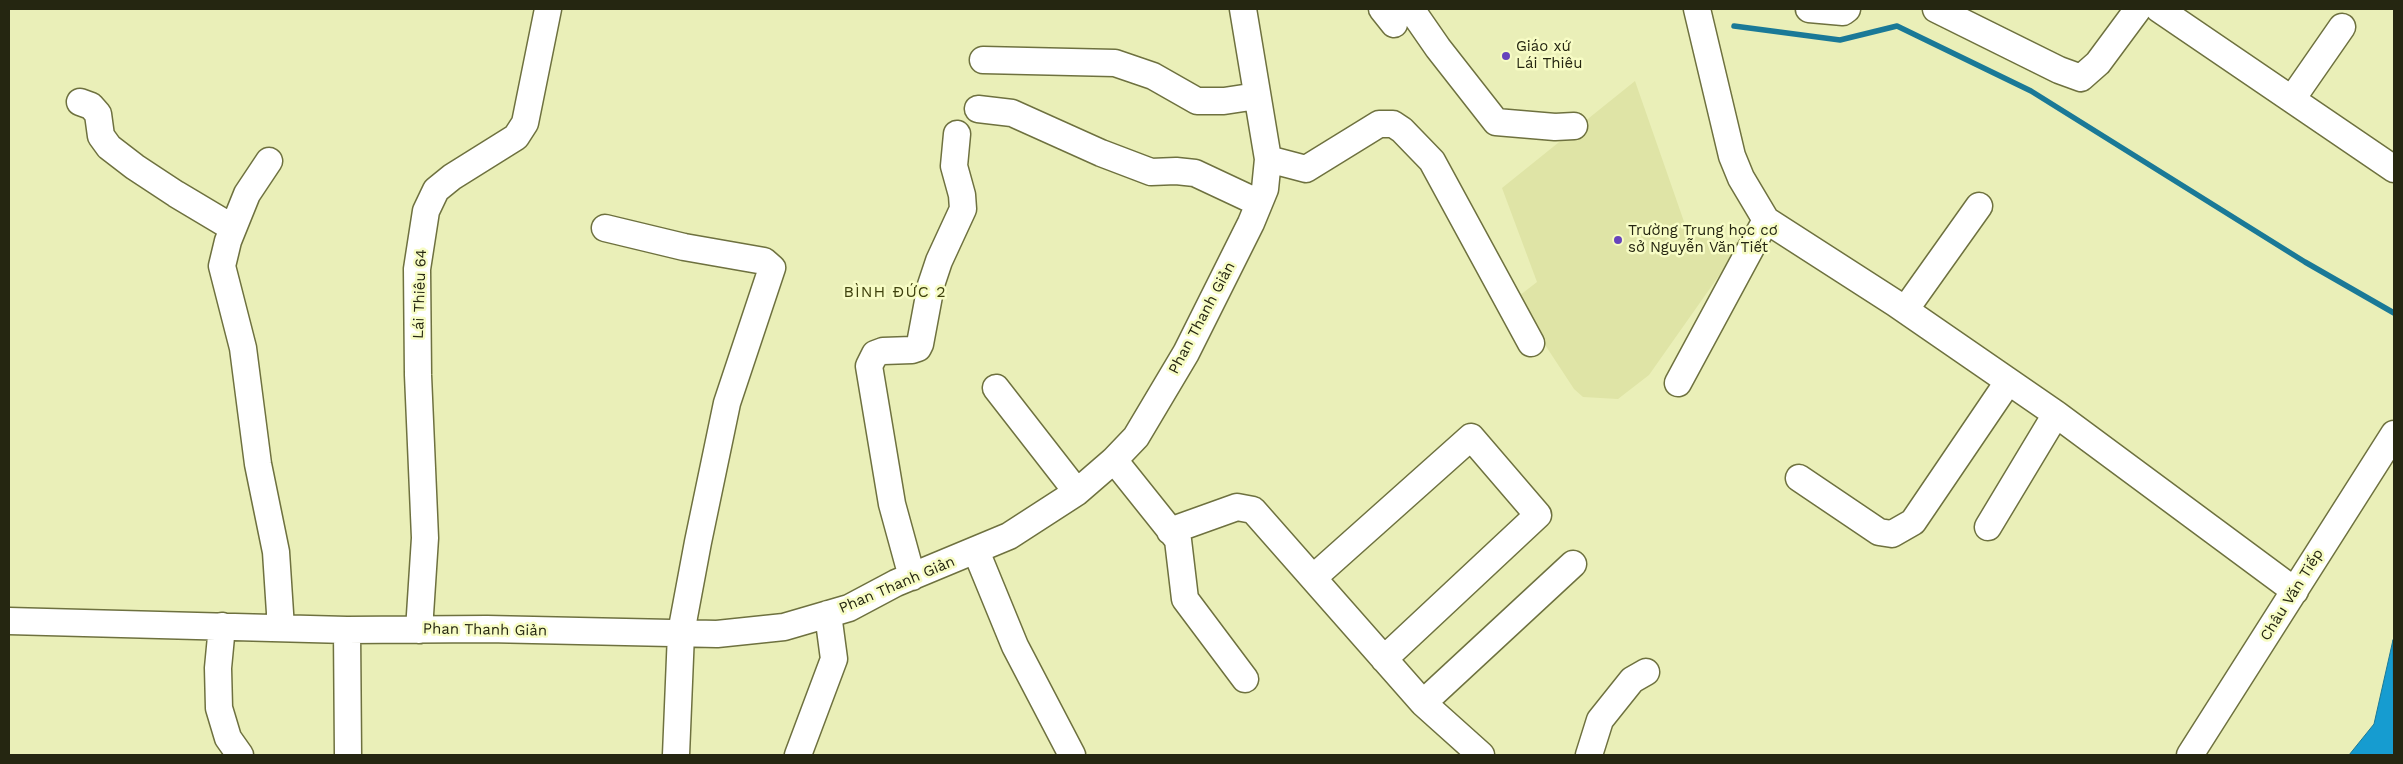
<!DOCTYPE html>
<meta charset="utf-8">
<style>
body{margin:0}
#map{position:relative;width:2403px;height:764px;overflow:hidden;background:#eaefb8;font-family:"Work Sans",sans-serif}
canvas{display:block}
.frame{position:absolute;inset:0;border:10px solid #252611;pointer-events:none}
</style>
<div id="map">
<canvas width="2403" height="764"></canvas>
<div class="frame"></div>
</div>
<script>
const g = document.querySelector('canvas').getContext('2d');
g.lineJoin = 'round';
function fillPath(path, color) { g.fillStyle = color; g.fill(path, 'evenodd'); }
const toPath = rows => new Path2D(rows.map(r => 'M' + r).join(''));
function trace(path, color, width, dash) { g.strokeStyle = color; g.lineWidth = width; g.lineCap = dash ? 'butt' : 'round'; g.setLineDash(dash || []); g.stroke(path); }
function label(font, color, halo, rows, align = 'center') {
  g.font = font + ' "Work Sans",sans-serif'; g.lineWidth = 5; g.setLineDash([]); g.textBaseline = 'middle'; g.strokeStyle = halo; g.fillStyle = color; for (const [text, x, y, turn = 0] of rows) {
    g.save(); g.translate(x, y); g.rotate((+turn || 0) * Math.PI / 180); g.textAlign = isNaN(turn) ? turn : align; if (halo) g.strokeText(text, 0, 0); g.fillText(text, 0, 0); g.restore();
  }
}
fillPath(toPath([
 [1635,81,1689,236,1742,243,1649,375,1618,399,1583,397,1574,389,1515,299,1537,282,1502,188]
]), '#dfe4a6');
const water = toPath([
 [2393,640,2394,755,2349,755,2374,724,2393,640]
]);
fillPath(water, '#169cd0');
trace(water, '#1a7997', 1);
trace(toPath([
 [1734,26,1840,40,1897,26,2031,91,2305,262,2394,313]
]), '#1a7997', 5.5);
const minor = toPath([
 [1382,9,1394,24],
 [1411,9,1438,48,1496,122,1555,127,1574,126],
 [1697,9,1732,156,1741,178,1766,220,1895,303,2056,414,2295,591],
 [1809,9,1843,12,1847,9],
 [1936,9,2059,70,2081,78,2098,63,2138,9],
 [2159,9,2394,169],
 [983,60,1115,63,1153,76,1197,101,1224,101,1257,96],
 [2292,99,2342,27],
 [80,102,91,106,98,114,101,136,109,147,135,167,176,194,233,228],
 [978,109,1012,113,1101,153,1151,172,1176,171,1195,173,1259,203],
 [1268,159,1306,169,1379,124,1393,124,1402,130,1432,161,1531,343],
 [269,161,247,194,228,241,222,266,243,348,258,464,276,552,281,628],
 [605,228,684,247,764,261,772,268,727,403,698,542,681,633,676,755],
 [1905,310,1979,206],
 [1678,383,1766,220],
 [996,388,1077,492],
 [1114,460,1178,540,1185,599,1245,679],
 [1799,478,1879,532,1892,534,1913,522,2008,382],
 [1988,527,2056,414],
 [1170,531,1237,507,1253,510,1423,703,1481,755],
 [976,551,1015,646,1072,755],
 [912,577,892,504,869,366,875,354,883,351,912,350,918,348,920,344,931,285,939,261,963,209,962,195,954,166,957,134],
 [1313,578,1471,437,1538,515,1384,659],
 [9,621,347,630,487,629,717,634,784,627,849,608,896,583,1009,536,1077,492,1114,460,1136,437,1186,353,1251,223,1265,189,1268,159,1243,9],
 [222,626,218,668,219,708,228,738,240,755],
 [347,630,348,755],
 [419,630,425,538,418,375,417,269,426,211,436,190,452,177,516,137,525,123,548,9],
 [1423,703,1573,564],
 [798,755,834,659,828,614],
 [1589,755,1600,720,1632,680,1646,672],
 [2190,755,2394,434]
]);
trace(minor, '#6e713f', 29);
trace(minor, '#fff', 26);
for (const [x, y, r, color] of [
 [1506,56,5,"#6744bc"],
 [1618,240,5,"#6744bc"]
]) { const dot = new Path2D(); dot.arc(x, y, r, 0, 2 * Math.PI); g.fillStyle = color; g.fill(dot); trace(dot, '#f7fcc5', 2); }
label('15px', '#252611', '#f7fcc5', [
 ["Giáo xứ",1516,47],
 ["Lái Thiêu",1516,64],
 ["Trường Trung học cơ",1628,231],
 ["sở Nguyễn Văn Tiết",1628,248]
], 'left');
label('15px', '#252611', '#f7fcc5', [
 ["Lái Thiêu 64",420,294,-88],
 ["Phan Thanh Giản",1202,318,-62],
 ["Phan Thanh Giản",897,585,-23],
 ["Châu Văn Tiếp",2292,595,-58],
 ["Phan Thanh Giản",485,630,1]
]);
g.letterSpacing = '1px';
label('16px', '#3f410d', '#f7fcc5', [
 ["BÌNH ĐỨC 2",895,292]
]);
g.letterSpacing = '0px';
</script>
